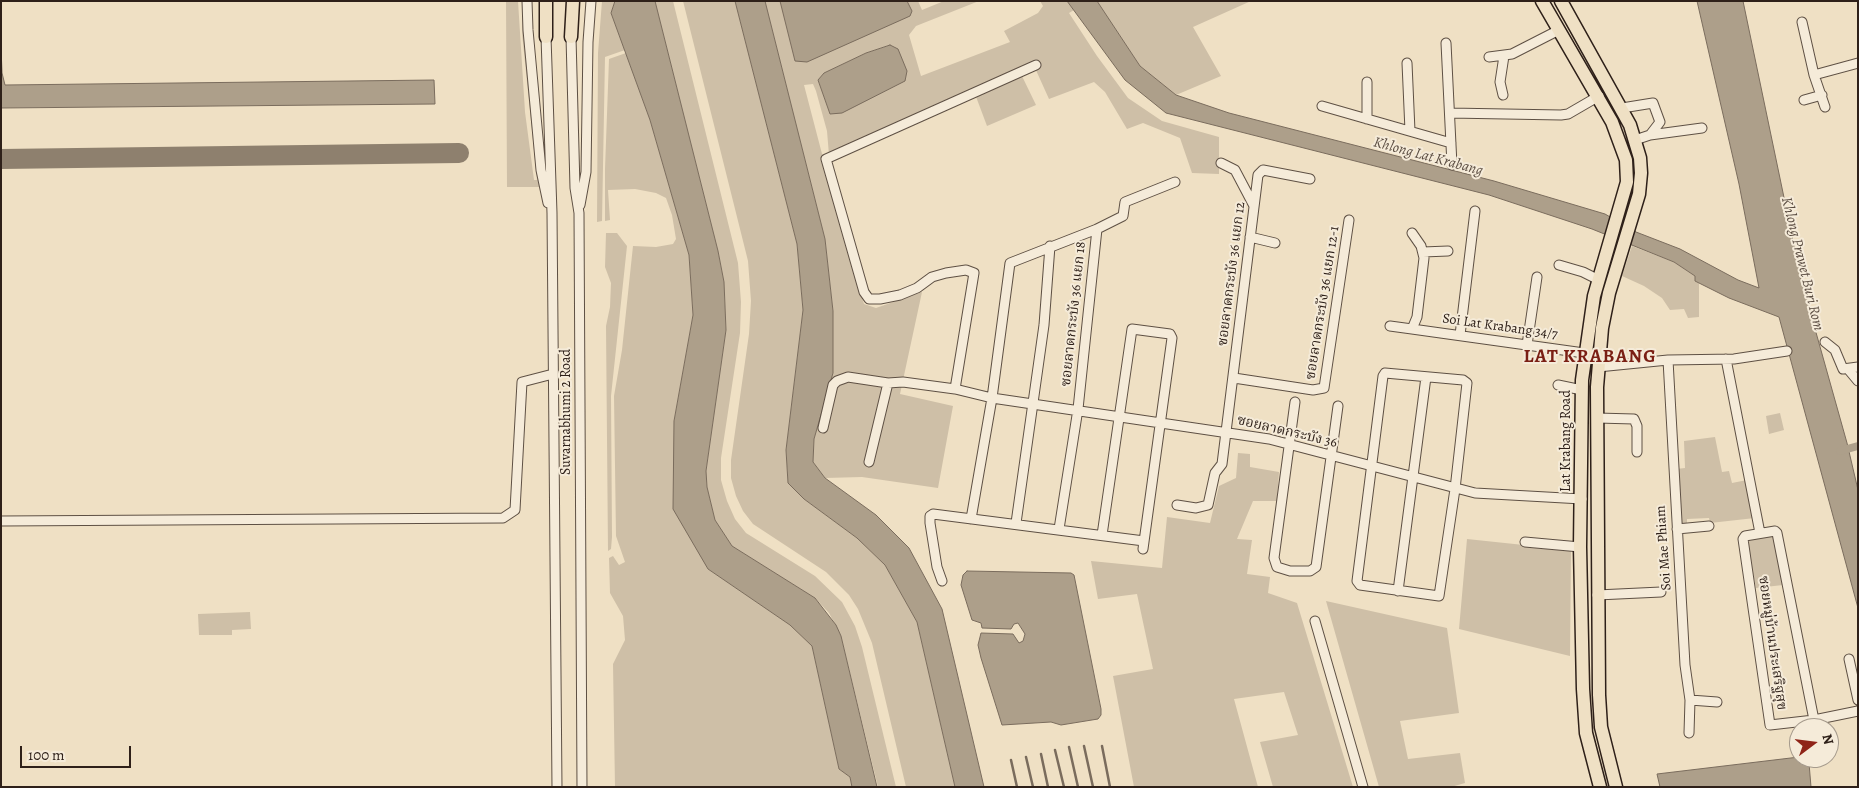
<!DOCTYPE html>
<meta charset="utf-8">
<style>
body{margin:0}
#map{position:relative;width:1859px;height:788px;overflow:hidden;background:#efe0c4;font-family:Alegreya,serif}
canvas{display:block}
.frame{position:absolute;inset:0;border:2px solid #2e2019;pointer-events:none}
.north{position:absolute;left:1789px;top:718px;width:50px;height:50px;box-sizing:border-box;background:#f5ebd9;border:1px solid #a59a8c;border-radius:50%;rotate:75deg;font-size:14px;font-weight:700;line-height:20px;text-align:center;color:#2e2019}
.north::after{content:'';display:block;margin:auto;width:18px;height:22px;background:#8f2418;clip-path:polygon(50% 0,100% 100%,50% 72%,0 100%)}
.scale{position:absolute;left:20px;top:746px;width:111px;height:22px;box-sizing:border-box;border:2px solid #2e2019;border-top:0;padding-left:6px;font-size:15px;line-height:18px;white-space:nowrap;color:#2e2019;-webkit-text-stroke:4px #f5ebd9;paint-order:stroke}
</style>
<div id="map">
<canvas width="1859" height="788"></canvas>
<div class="frame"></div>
<div class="north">N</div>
<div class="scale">100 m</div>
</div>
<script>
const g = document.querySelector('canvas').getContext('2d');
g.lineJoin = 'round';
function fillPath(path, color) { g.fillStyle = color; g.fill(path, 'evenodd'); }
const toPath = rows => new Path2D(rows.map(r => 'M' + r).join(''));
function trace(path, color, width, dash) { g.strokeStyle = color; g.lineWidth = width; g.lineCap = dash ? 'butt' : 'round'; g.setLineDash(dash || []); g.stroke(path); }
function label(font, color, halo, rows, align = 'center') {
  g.font = font + ' Alegreya,"Noto Serif Thai",serif'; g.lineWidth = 4; g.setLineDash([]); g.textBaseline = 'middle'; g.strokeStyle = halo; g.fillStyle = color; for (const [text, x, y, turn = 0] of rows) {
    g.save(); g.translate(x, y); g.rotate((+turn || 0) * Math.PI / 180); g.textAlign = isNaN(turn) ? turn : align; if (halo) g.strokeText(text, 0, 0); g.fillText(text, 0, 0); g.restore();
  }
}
fillPath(toPath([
 [506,1,518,1,525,112,534,180,537,180,522,33,522,1,526,1,541,187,507,187],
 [602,1,615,1,611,13,625,50,605,57,602,221,597,222,598,53],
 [655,1,673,1,738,263,741,302,740,333,721,458,721,480,727,501,735,519,746,533,815,576,842,602,855,626,862,647,896,787,878,787,841,636,829,613,815,598,732,546,715,520,707,487,706,471,726,330,724,282,718,251],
 [683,1,735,1,797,244,803,310,786,450,788,483,804,499,857,538,885,565,917,622,955,787,906,787,872,643,858,609,849,595,826,572,753,524,743,511,736,496,731,478,731,460,749,334,751,301,748,261],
 [765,1,780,1,795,61,912,11,907,1,918,1,922,10,944,1,979,1,916,26,909,35,921,76,1010,42,1004,31,1038,13,1043,6,1040,1,1067,1,1074,10,1069,13,1097,56,1128,98,1162,121,1219,137,1219,174,1192,173,1180,138,1143,123,1127,129,1105,92,1094,82,1049,99,1035,68,1021,74,1036,105,987,126,975,94,829,155,827,131,816,91,813,84,804,85,850,261,864,304,876,308,922,292,900,394,953,406,938,488,862,477,825,478,813,462,814,439,833,373,833,311,825,239],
 [889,45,830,114,818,80,824,73,866,53],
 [1097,1,1251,1,1193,27,1221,76,1176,95,1140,66],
 [626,53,650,120,689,255,693,315,674,421,708,569,790,625,812,646,839,769,850,777,852,787,615,787,613,664,625,640,623,616,610,593,609,558,613,556,619,565,625,562,616,536,614,396,622,350,633,246,656,247,673,244,676,239,672,215,666,198,656,193,635,189,608,190,610,220,605,221,605,169,609,59],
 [606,233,617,233,627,246,611,396,612,537,611,549,608,551,606,326,610,307,611,283,605,267],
 [1632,246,1674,262,1695,276,1695,281,1699,283,1699,317,1688,318,1684,309,1670,310,1662,298,1644,286,1622,276],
 [1780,413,1784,430,1769,434,1766,416],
 [1715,437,1722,472,1729,471,1732,483,1747,480,1755,518,1710,523,1709,518,1687,519,1687,525,1679,527,1676,469,1685,468,1684,441],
 [1238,453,1250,454,1250,467,1279,472,1277,501,1253,501,1237,539,1252,540,1247,574,1270,577,1268,593,1297,603,1353,787,1273,787,1260,742,1298,735,1284,692,1234,699,1258,787,1134,787,1113,676,1153,669,1137,594,1098,599,1091,561,1162,568,1167,517,1210,523,1219,486,1236,478],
 [1774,533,1783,585,1756,588,1746,540],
 [1467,539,1571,550,1570,656,1459,629],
 [1326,601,1447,628,1459,713,1400,721,1408,759,1460,753,1465,783,1451,787,1379,787],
 [250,612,251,629,232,630,232,635,199,635,198,614]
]), '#cebfa7');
const water = toPath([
 [615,1,655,1,718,251,724,282,726,330,706,471,707,487,715,520,732,546,815,598,836,625,841,636,877,787,852,787,850,777,839,769,812,646,790,625,708,569,673,509,674,421,693,315,689,255,650,120,611,13,615,1],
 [735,1,765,1,825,239,833,311,833,373,814,439,813,462,825,478,876,515,909,548,942,609,984,787,955,787,917,622,885,565,857,538,804,499,788,483,786,450,803,310,797,244,735,1],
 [780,1,907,1,912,11,910,16,807,62,795,61,780,1],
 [1067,1,1097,1,1140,66,1176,95,1229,113,1494,181,1605,214,1636,232,1680,249,1738,280,1759,288,1739,184,1697,1,1743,1,1801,279,1847,443,1858,490,1858,608,1779,317,1729,298,1695,281,1695,276,1674,262,1592,229,1489,195,1166,113,1125,80,1067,1],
 [890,45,898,49,907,71,905,81,842,113,830,114,818,80,824,73,866,53,890,45],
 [1,47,2,73,5,85,434,80,435,104,1,108,1,47],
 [967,571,1071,573,1074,575,1101,709,1101,715,1098,719,1061,725,1051,722,1002,725,981,658,978,645,981,633,1013,634,1019,643,1023,641,1025,634,1018,623,1014,624,1011,629,982,628,981,623,972,620,961,585,963,575,967,571],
 [1799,757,1809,763,1811,787,1660,787,1657,774,1799,757]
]);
fillPath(water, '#ad9f8a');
trace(water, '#7a6c5d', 1);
trace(toPath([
 [1084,746,1093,787],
 [1102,746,1110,787],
 [1069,747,1078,787],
 [1055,750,1064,787],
 [1041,754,1048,787],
 [1026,757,1033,787],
 [1011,760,1017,787]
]), '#7a6c5d', 2.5);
trace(toPath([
 [1840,451,1858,446]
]), '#ad9f8a', 8);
trace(toPath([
 [1,159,459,153]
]), '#8e806e', 20);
const street = toPath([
 [527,1,528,30,541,170,548,203],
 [1802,22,1814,75,1825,107],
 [546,37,552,213,557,787],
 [571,37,575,188,579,213,582,787],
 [1446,43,1452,165],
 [1489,57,1512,54,1559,30],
 [1407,63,1410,131],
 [1814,75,1858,63],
 [1503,95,1500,82,1504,56],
 [1804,100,1822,95],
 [1322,106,1451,143],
 [1622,108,1653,103,1660,122,1650,135],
 [1450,113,1561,115,1568,114,1599,96],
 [1367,119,1367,82],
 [1635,140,1650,135,1702,128],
 [1221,163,1235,170,1254,206],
 [580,205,586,172,588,42,591,1],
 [1412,233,1421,246,1424,258,1417,317,1412,329,1584,353],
 [1250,237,1275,243],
 [1423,252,1448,251],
 [1559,265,1583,272,1599,280],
 [1390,326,1412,329],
 [1460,335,1475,211],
 [1825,342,1835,350,1843,369,1858,367],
 [1527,345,1537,277],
 [1726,359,1760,533],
 [1668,360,1685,665,1690,700,1689,733],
 [1598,367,1668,360,1734,359,1787,351],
 [1848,369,1858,381],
 [1385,373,1463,380,1467,383,1455,489,1439,596,1360,585,1357,581,1383,376,1385,373],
 [1234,378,1313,390,1324,388,1349,220],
 [1558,385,1582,390],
 [955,389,974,273,966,270,946,273,932,277,917,288,900,295,880,299,869,299,864,292,826,159,1036,65],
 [1295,402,1274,558,1277,567,1290,571,1310,571,1316,567,1338,406],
 [1597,418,1634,419,1637,426,1637,452],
 [823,428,833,385,837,381,848,377,888,383],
 [869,462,888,383,903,382,955,389,992,398,1269,439,1475,493,1582,499],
 [1177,505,1196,508,1208,505,1215,473,1222,464,1258,175,1263,170,1310,179],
 [971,519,992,398,1010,263,1097,229],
 [1,521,503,518,515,510,522,382,553,374],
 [1016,523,1044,325,1050,246],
 [1059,529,1078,409,1097,229,1123,216,1125,202,1175,182],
 [1677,529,1709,526],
 [1102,535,1132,329,1170,334,1172,338,1143,549],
 [1525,542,1580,547],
 [942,581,937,567,930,523,930,516,933,514,1144,541],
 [1398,591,1426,377],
 [1597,595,1661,592],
 [1315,621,1363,787],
 [1849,659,1858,700],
 [1690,700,1717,702],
 [1814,720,1777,533,1775,531,1745,536,1743,539,1770,725,1814,720,1858,711]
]);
const primary = toPath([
 [1542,1,1612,122,1626,160,1627,182,1594,296,1582,380,1580,547,1583,689,1586,733,1600,787],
 [1561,1,1630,125,1640,158,1641,173,1639,194,1609,293,1602,328,1597,387,1599,695,1601,727,1616,787],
 [546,37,546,1],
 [571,37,573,1]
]);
trace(street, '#5e5044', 11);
trace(primary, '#2e2019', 15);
trace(street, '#f5ebd9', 9);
trace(primary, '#efe0c4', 12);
label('14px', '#2e2019', '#f5ebd9', [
 ["ซอยลาดกระบัง 36 แยก 12",1232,274,-83],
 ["ซอยลาดกระบัง 36 แยก 12-1",1323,303,-81],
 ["ซอยลาดกระบัง 36 แยก 18",1074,314,-84],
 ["Soi Lat Krabang 34/7",1500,327,8],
 ["Suvarnabhumi 2 Road",567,412,-90],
 ["ซอยลาดกระบัง 36",1287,432,13],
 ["Lat Krabang Road",1567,441,-90],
 ["Soi Mae Phiam",1664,548,-94],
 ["ซอยหมู่บ้านประเสริฐสุข",1772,643,82]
]);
label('italic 15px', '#5a4c41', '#f5ebd9', [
 ["Khlong Lat Krabang",1428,157,15],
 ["Khlong Prawet Buri Rom",1802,264,76]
]);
g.letterSpacing = '1px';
label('bold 19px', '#7a1f14', '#f5ebd9', [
 ["LAT KRABANG",1590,357]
]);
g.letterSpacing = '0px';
</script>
